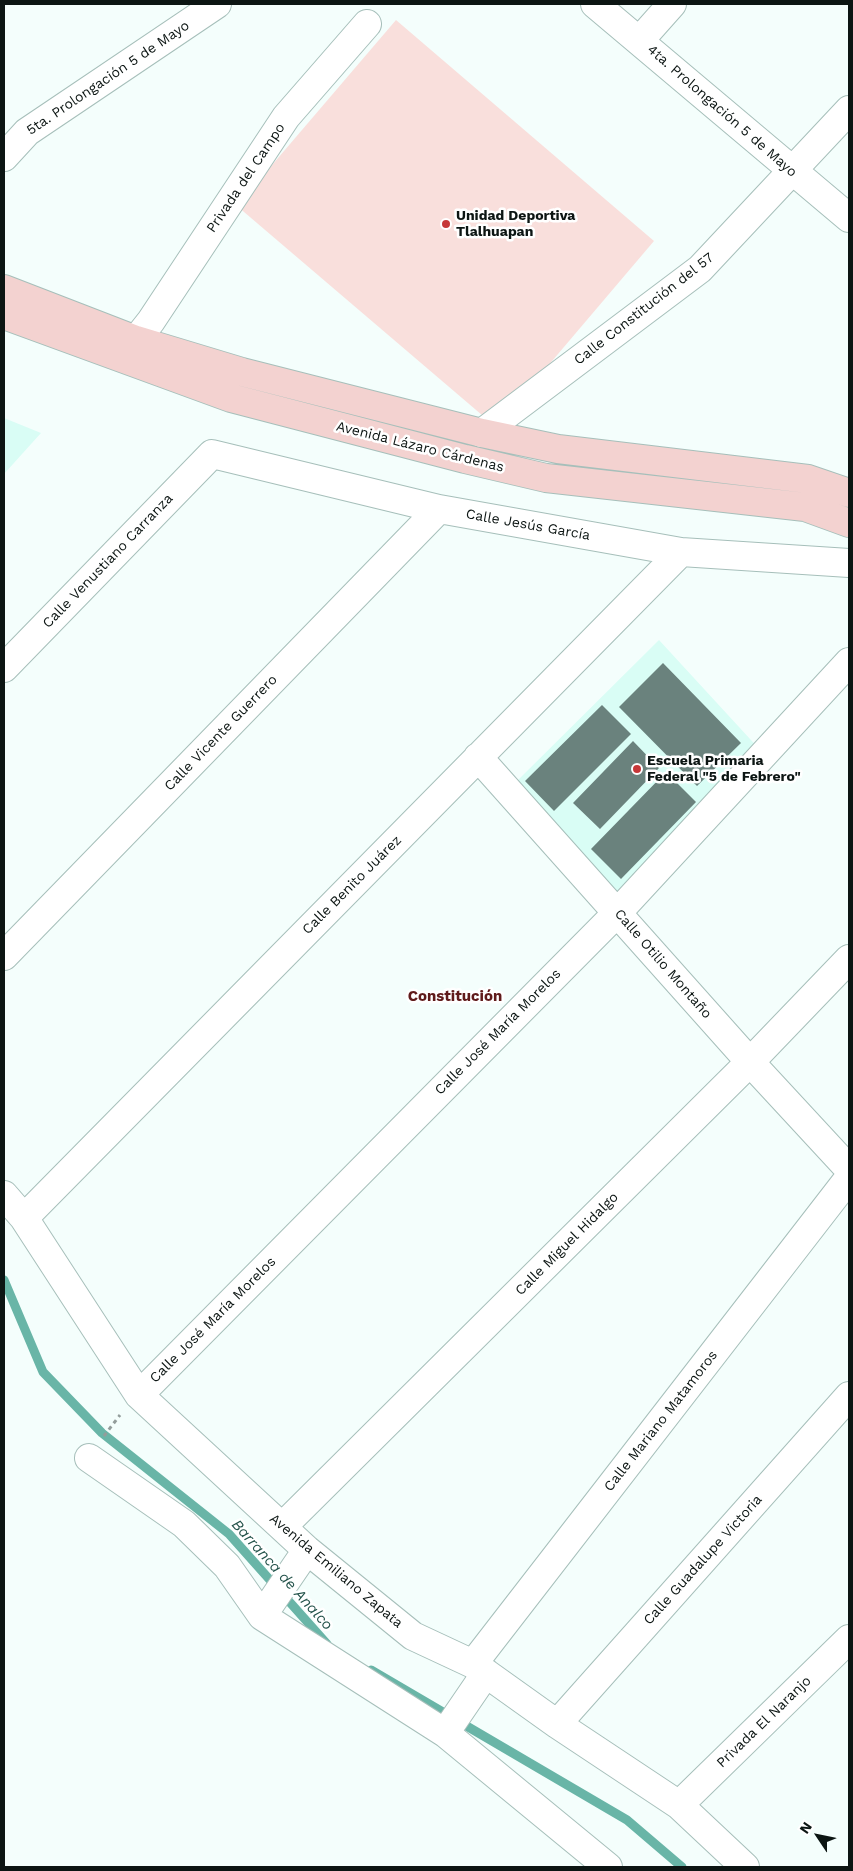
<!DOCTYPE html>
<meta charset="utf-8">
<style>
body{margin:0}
#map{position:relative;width:853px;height:1871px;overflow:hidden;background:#f4fefc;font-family:"Work Sans",sans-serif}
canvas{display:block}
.frame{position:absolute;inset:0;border:5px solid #0c1513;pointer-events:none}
.north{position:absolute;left:793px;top:1811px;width:50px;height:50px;-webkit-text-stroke:4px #fff;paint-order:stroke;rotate:304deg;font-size:14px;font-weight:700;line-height:20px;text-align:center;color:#0c1513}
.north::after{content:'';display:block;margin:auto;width:18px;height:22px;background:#0c1513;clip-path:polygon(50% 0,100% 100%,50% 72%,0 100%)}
</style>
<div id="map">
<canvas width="853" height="1871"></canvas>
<div class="frame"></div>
<div class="north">N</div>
</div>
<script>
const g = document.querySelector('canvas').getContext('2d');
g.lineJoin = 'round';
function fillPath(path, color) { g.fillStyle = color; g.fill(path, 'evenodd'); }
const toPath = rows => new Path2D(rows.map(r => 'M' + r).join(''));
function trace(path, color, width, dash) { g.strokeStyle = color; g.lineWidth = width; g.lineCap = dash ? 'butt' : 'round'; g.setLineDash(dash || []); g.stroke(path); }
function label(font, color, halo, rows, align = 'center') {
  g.font = font + ' "Work Sans",sans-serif'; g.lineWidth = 5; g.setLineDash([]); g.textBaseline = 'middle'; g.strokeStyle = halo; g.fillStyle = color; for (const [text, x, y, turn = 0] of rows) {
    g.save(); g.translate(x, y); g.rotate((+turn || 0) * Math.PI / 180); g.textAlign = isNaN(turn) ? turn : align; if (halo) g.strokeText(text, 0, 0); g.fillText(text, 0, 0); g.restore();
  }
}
fillPath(toPath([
 [4,418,41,433,4,474],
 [659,640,762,752,619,897,511,787]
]), '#d9fdf5');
fillPath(toPath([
 [396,20,654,241,496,427,237,206]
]), '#f9dfdc');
trace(toPath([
 [4,1280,43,1372,102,1433,229,1534,327,1644],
 [371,1670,627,1820,682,1867]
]), '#69b5a7', 9);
fillPath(toPath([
 [663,663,741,743,697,786,619,707],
 [602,705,631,734,554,811,525,781],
 [633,741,659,768,600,829,573,803],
 [666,772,696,802,621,879,591,849]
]), '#6a827d');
const street = toPath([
 [595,4,849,218],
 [640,40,672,4],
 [4,157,27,132,217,4],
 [136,340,151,321,286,117,367,24],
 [482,433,700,269,849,110],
 [4,668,212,454,439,509,681,552,849,563],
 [478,757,750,1062,849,1169],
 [4,956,439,509],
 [4,1195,24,1218,139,1395,307,1550,413,1636,473,1664,557,1724,679,1805,745,1867],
 [24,1218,681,552],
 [139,1395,618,912,849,662],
 [89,1458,184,1524,227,1566,262,1616,445,1733,608,1867],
 [282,1527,750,1062,849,959],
 [262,1616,307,1550],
 [473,1664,849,1178],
 [557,1724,849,1396],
 [445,1733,486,1673],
 [679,1805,849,1639]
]);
const secondary = toPath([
 [4,289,136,340,242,372,482,433,558,449,808,479,849,493],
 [4,315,231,398,465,459,546,478,805,507,849,523]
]);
trace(street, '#a6bfba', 30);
trace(secondary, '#a6bfba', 30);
trace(toPath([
 [104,1436,120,1415]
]), '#939d9b', 3, [4, 4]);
trace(street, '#fff', 28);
trace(secondary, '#f3d2d0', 28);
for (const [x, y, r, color] of [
 [446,224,5,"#c63738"],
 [637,769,5,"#c63738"]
]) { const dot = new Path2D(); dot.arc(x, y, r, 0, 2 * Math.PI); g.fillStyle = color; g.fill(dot); trace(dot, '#fff', 2); }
label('14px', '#0c1513', '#fff', [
 ["5ta. Prolongación 5 de Mayo",108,78,-34],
 ["4ta. Prolongación 5 de Mayo",722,111,41],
 ["Privada del Campo",246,178,-56],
 ["Calle Constitución del 57",644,309,-38],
 ["Avenida Lázaro Cárdenas",420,447,14],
 ["Calle Jesús García",528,525,10],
 ["Calle Venustiano Carranza",108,561,-46],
 ["Calle Vicente Guerrero",221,733,-46],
 ["Calle Benito Juárez",352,885,-45],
 ["Calle Otilio Montaño",663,964,49],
 ["Calle José María Morelos",498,1032,-45],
 ["Calle Miguel Hidalgo",567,1244,-45],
 ["Calle José María Morelos",213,1320,-45],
 ["Calle Mariano Matamoros",661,1421,-52],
 ["Calle Guadalupe Victoria",703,1560,-48],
 ["Avenida Emiliano Zapata",336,1571,40],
 ["Privada El Naranjo",764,1722,-44]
]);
label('bold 14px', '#0c1513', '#fff', [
 ["Unidad Deportiva",456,216],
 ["Tlalhuapan",456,232],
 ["Escuela Primaria",647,761],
 ["Federal \"5 de Febrero\"",647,777]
], 'left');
label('bold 15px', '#601b1b', '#fff', [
 ["Constitución",455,997]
]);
label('italic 15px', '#24534b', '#fff', [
 ["Barranca de Analco",282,1575,48]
]);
</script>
